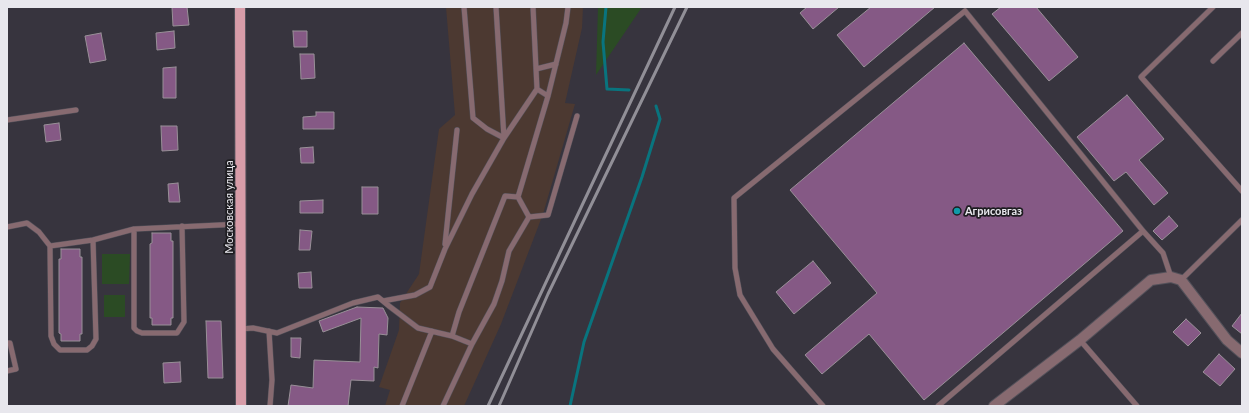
<!DOCTYPE html>
<meta charset="utf-8">
<style>
body{margin:0}
#map{position:relative;width:1249px;height:413px;overflow:hidden;background:#37343e;font-family:Lato,sans-serif}
canvas{display:block}
.frame{position:absolute;inset:0;border:8px solid #e8e7ed;pointer-events:none}
</style>
<div id="map">
<canvas width="1249" height="413"></canvas>
<div class="frame"></div>
</div>
<script>
const g = document.querySelector('canvas').getContext('2d');
g.lineJoin = 'round';
function fillPath(path, color) { g.fillStyle = color; g.fill(path, 'evenodd'); }
const toPath = rows => new Path2D(rows.map(r => 'M' + r).join(''));
function trace(path, color, width, dash) { g.strokeStyle = color; g.lineWidth = width; g.lineCap = dash ? 'butt' : 'round'; g.setLineDash(dash || []); g.stroke(path); }
function label(font, color, halo, rows, align = 'center') {
  g.font = font + ' Lato,sans-serif'; g.lineWidth = 3.5; g.setLineDash([]); g.textBaseline = 'middle'; g.strokeStyle = halo; g.fillStyle = color; for (const [text, x, y, turn = 0] of rows) {
    g.save(); g.translate(x, y); g.rotate((+turn || 0) * Math.PI / 180); g.textAlign = isNaN(turn) ? turn : align; if (halo) g.strokeText(text, 0, 0); g.fillText(text, 0, 0); g.restore();
  }
}
fillPath(toPath([
 [446,7,583,7,582,28,565,103,575,104,543,214,501,324,464,406,385,406,390,390,379,387,399,330,400,303,419,274,439,129,455,115]
]), '#4c3931');
fillPath(toPath([
 [598,7,642,7,596,75],
 [102,254,130,254,129,284,102,284],
 [104,295,125,295,125,317,104,317]
]), '#2b4b24');
trace(toPath([
 [606,7,603,42,607,89,629,90],
 [570,406,584,342,642,177,660,119,656,106]
]), '#09747e', 3);
const building = toPath([
 [172,7,187,7,189,25,173,26,172,7],
 [807,7,839,7,813,29,800,13,807,7],
 [871,7,935,7,864,67,837,35,871,7],
 [1001,7,1036,7,1078,57,1049,81,992,14,1001,7],
 [174,31,175,48,157,50,156,33,174,31],
 [293,31,307,31,307,47,294,47,293,31],
 [101,33,106,60,90,63,85,36,101,33],
 [964,43,1123,231,924,400,869,334,822,374,805,355,877,293,790,190,964,43],
 [300,54,314,54,315,78,301,79,300,54],
 [176,67,176,98,163,98,163,68,176,67],
 [1127,95,1164,139,1139,160,1168,193,1154,205,1126,172,1114,181,1077,137,1127,95],
 [316,112,334,112,334,129,303,129,303,117,316,116,316,112],
 [59,123,61,140,46,142,44,125,59,123],
 [161,126,177,126,178,150,162,151,161,126],
 [313,147,314,163,301,163,300,148,313,147],
 [178,183,180,202,169,202,168,184,178,183],
 [362,187,378,187,378,214,362,214,362,187],
 [323,200,323,213,300,213,300,201,323,200],
 [1169,216,1178,226,1162,240,1153,231,1169,216],
 [300,230,312,231,310,250,299,250,300,230],
 [152,233,171,233,171,241,173,241,173,318,171,318,171,325,152,325,152,318,150,318,150,244,152,243,152,233],
 [61,249,80,249,80,257,82,257,82,334,80,334,80,341,61,341,61,334,59,333,59,259,61,259,61,249],
 [813,261,831,283,794,314,776,292,813,261],
 [311,272,312,288,299,288,298,273,311,272],
 [357,307,383,308,388,318,387,335,379,334,378,368,374,367,374,381,351,380,348,406,288,406,291,385,313,388,314,360,360,362,361,318,323,332,319,321,357,307],
 [1242,313,1242,334,1232,326,1242,313],
 [1186,319,1201,333,1188,346,1173,332,1186,319],
 [206,321,221,321,223,378,208,378,206,321],
 [291,338,301,338,300,358,291,357,291,338],
 [1219,354,1235,369,1220,386,1203,372,1219,354],
 [180,362,181,382,164,383,163,363,180,362]
]);
fillPath(building, '#855985');
trace(building, '#999098', 1);
const service = toPath([
 [464,7,473,118,487,129,504,138,496,7],
 [1213,7,1141,77,1242,191],
 [1213,61,1242,33],
 [536,69,556,64],
 [537,89,548,96],
 [7,120,76,110],
 [518,197,548,96,566,23,568,7],
 [529,217,548,215,577,116],
 [7,227,27,223,39,232,50,246,93,240,134,229,241,224],
 [134,229,134,328,137,331,142,333,177,333,184,322,182,226],
 [445,244,457,130],
 [50,246,51,336,54,344,60,350,87,350,92,346,96,339,93,240],
 [1181,280,1242,220],
 [383,301,415,295,430,287,445,249,472,194,504,138,537,89,533,7],
 [241,329,253,328,277,333,353,303,378,297,389,306,418,328,452,336,472,344,443,406],
 [269,331,272,380,270,406],
 [452,336,459,312,505,196,518,197,529,217,509,251,502,281,494,304,472,344],
 [1080,340,1137,406],
 [7,343,10,343,16,369,7,371],
 [402,406,432,331],
 [823,406,773,349,740,295,735,268,734,198,965,11,1143,231,1163,253,1171,277],
 [938,406,1143,231]
]);
const minor = toPath([
 [994,406,1080,340,1151,280,1171,277,1181,280,1227,340,1242,353]
]);
const primary = toPath([
 [240,7,241,406]
]);
trace(service, '#53515a', 6);
trace(minor, '#53515a', 12);
trace(primary, '#53515a', 12);
trace(service, '#876a70', 5);
trace(minor, '#876a70', 10);
trace(primary, '#d79ca8', 10);
trace(toPath([
 [488,406,675,7],
 [499,406,548,294,687,7]
]), '#918f97', 3);
for (const [x, y, r, color] of [
 [957,211,4,"#0f9aa8"]
]) { const dot = new Path2D(); dot.arc(x, y, r, 0, 2 * Math.PI); g.fillStyle = color; g.fill(dot); trace(dot, '#1e1d21', 1.5); }
label('11px', '#e8e7ed', '#1e1d21', [
 ["Московская улица",229,207,-90]
]);
label('bold 11px', '#e8e7ed', '#1e1d21', [
 ["Агрисовгаз",965,211]
], 'left');
</script>
